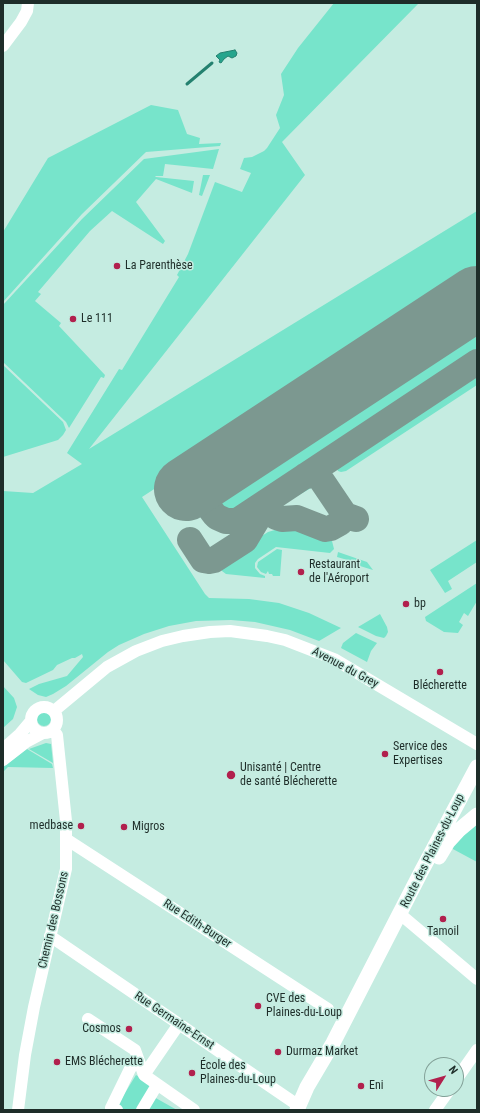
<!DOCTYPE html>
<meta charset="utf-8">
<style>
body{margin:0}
#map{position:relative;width:480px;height:1113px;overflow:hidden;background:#c5ece1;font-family:"Roboto Condensed",sans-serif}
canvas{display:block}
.frame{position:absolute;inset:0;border:4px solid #1e2d29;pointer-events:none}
.north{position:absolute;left:424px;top:1057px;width:40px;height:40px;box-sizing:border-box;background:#c5ece1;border:1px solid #82a097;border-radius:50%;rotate:53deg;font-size:11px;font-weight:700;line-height:16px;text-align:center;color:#1e2d29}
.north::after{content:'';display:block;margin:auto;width:14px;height:18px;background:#b1204d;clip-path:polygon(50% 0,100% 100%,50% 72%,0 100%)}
</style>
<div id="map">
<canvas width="480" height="1113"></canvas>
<div class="frame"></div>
<div class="north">N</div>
</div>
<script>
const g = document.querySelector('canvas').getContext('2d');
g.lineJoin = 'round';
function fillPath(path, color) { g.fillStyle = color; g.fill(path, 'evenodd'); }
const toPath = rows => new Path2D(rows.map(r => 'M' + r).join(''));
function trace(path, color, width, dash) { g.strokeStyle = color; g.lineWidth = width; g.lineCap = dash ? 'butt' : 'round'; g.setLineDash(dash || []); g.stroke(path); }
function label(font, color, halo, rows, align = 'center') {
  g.font = font + ' "Roboto Condensed",sans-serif'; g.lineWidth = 3; g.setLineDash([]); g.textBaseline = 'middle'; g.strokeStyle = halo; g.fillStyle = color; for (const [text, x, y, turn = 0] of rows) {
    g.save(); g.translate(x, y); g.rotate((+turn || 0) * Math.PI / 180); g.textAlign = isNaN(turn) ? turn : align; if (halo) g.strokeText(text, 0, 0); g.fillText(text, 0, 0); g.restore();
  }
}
fillPath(toPath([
 [334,3,419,3,282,142,305,175,89,449,477,211,477,278,142,497,205,594,209,598,249,599,279,603,309,613,341,628,319,641,290,630,255,622,231,620,196,621,169,626,144,634,119,645,108,652,66,686,53,694,46,697,38,695,29,689,39,684,67,676,83,657,82,654,75,658,72,658,57,665,53,670,26,683,22,682,3,660,3,491,33,493,82,464,67,453,119,369,122,370,179,277,177,275,188,254,215,182,242,192,251,173,240,169,244,158,252,157,264,151,267,148,280,128,276,115,284,95,281,74,298,48],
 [151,105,178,110,187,134,200,138,199,144,221,143,220,146,146,152,82,214,3,302,3,232,48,158],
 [219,149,213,169,165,164,163,176,155,176,156,177,194,181,192,193,156,179,136,202,165,241,163,244,112,211,90,231,38,292,41,294,35,301,61,323,59,326,105,375,104,378,101,377,69,428,66,422,3,362,3,305,82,219,144,159],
 [203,175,210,175,202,196,199,195],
 [477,317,477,355,238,511,229,514,224,513,217,507,214,498,218,489,221,485],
 [3,365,63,422,66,430,63,435,58,440,3,457],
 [477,369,477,385,346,471,341,472,338,471,335,465,338,459],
 [312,486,311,488,285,503,283,503,283,500,302,488],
 [295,524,329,538,332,541,334,549,330,553,276,547,258,559,255,563,255,568,260,574,265,576,265,578,226,574,222,571,219,566,218,564,220,563,268,532],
 [477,540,477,562,448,581,452,589,445,593,430,570],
 [277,549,282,550,280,576,273,576,272,574,269,574,268,571,266,574,261,572,257,567,258,562],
 [338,552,367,562,373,570,360,566,358,563,337,557],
 [477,583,477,601,468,616,464,613,459,622,463,625,458,633,444,632,426,621,425,617],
 [380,614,387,627,388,632,386,636,384,638,376,636,358,627],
 [356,633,377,643,371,651,367,662,341,648,343,643],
 [3,686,14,698,17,707,13,719,3,728],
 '37 719a7 7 0 1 1 14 0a7 7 0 1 1-14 0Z',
 [46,743,51,744,53,763,29,749],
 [27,749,52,764,53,768,8,767,3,772,3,767],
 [477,822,477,862,451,848],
 [136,1075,153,1085,138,1110,124,1110,117,1106],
 [154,1097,177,1110,146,1110]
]), '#77e4cb');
const water = toPath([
 [235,50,237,53,236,56,232,58,228,56,224,59,221,63,219,62,220,60,216,56,220,53,235,50]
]);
fillPath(water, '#26a58d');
trace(water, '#24816f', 1);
trace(toPath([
 [187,84,212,63]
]), '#24816f', 3);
trace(toPath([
 [212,472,205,479,201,487,201,492,205,502,214,514,217,517,226,521,237,521,477,362],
 [305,476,313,475,320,478,345,515,356,519],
 [271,499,268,502,268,508,270,512,276,517,282,519,297,518,325,529,331,528,340,523,343,516,342,511],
 [190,540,203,560,209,561,214,560,245,540,266,505]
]), '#7c9890', 26);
trace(toPath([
 [186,489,477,298]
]), '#7c9890', 64);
trace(toPath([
 [3,46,21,22,27,11,28,3],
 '31 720a13 13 0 1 1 26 0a13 13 0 1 1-26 0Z',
 [54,711,107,667,136,651,162,641,183,636,210,632,230,631,267,636,285,640,334,659,477,744],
 [3,749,20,734,31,721],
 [3,760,26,742,43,733],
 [66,839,328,1009],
 [400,914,477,979],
 [50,936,299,1106],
 [88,1019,135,1050,144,1075,194,1110],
 [144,1075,179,1024],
 [456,1080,477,1050],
 [18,1110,25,1055,34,1007,66,869,66,821,57,735,53,730],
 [117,1110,111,1108,130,1069,138,1059],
 [142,1110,157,1085],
 [435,1110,450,1089]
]), '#fff', 12);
trace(toPath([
 [439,857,448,842,459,830,477,815],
 [297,1110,307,1087,333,1043,421,872,477,767]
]), '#fff', 15);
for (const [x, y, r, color] of [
 [117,266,4,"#b1204d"],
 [73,319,4,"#b1204d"],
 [301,572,4,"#b1204d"],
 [406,604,4,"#b1204d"],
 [440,672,4,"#b1204d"],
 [385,754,4,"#b1204d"],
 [231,775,5,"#b1204d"],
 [81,826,4,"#b1204d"],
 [124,827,4,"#b1204d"],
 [443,919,4,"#b1204d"],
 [258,1006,4,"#b1204d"],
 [129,1029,4,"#b1204d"],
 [278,1052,4,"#b1204d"],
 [57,1062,4,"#b1204d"],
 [192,1073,4,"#b1204d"],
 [361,1086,4,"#b1204d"]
]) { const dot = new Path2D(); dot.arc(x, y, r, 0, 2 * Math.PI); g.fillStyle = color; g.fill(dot); trace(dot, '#c5ece1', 1.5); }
label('12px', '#1e2d29', '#c5ece1', [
 ["La Parenthèse",125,266],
 ["Le 111",81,319],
 ["Restaurant",309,565],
 ["de l'Aéroport",309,579],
 ["bp",414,604],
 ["Blécherette",440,686,"center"],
 ["Service des",393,747],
 ["Expertises",393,761],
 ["Unisanté | Centre",240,768],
 ["de santé Blécherette",240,782],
 ["medbase",73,826,"right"],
 ["Migros",132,827],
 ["Tamoil",443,932,"center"],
 ["CVE des",266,999],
 ["Plaines-du-Loup",266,1013],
 ["Cosmos",121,1029,"right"],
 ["Durmaz Market",286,1052],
 ["EMS Blécherette",65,1062],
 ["École des",200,1066],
 ["Plaines-du-Loup",200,1080],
 ["Eni",369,1086]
], 'left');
label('12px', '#1e2d29', '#c5ece1', [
 ["Avenue du Grey",345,668,28],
 ["Route des Plaines-du-Loup",433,851,-63],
 ["Chemin des Bossons",54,920,-77],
 ["Rue Edith-Burger",197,924,33],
 ["Rue Germaine-Ernst",174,1021,34]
]);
</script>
